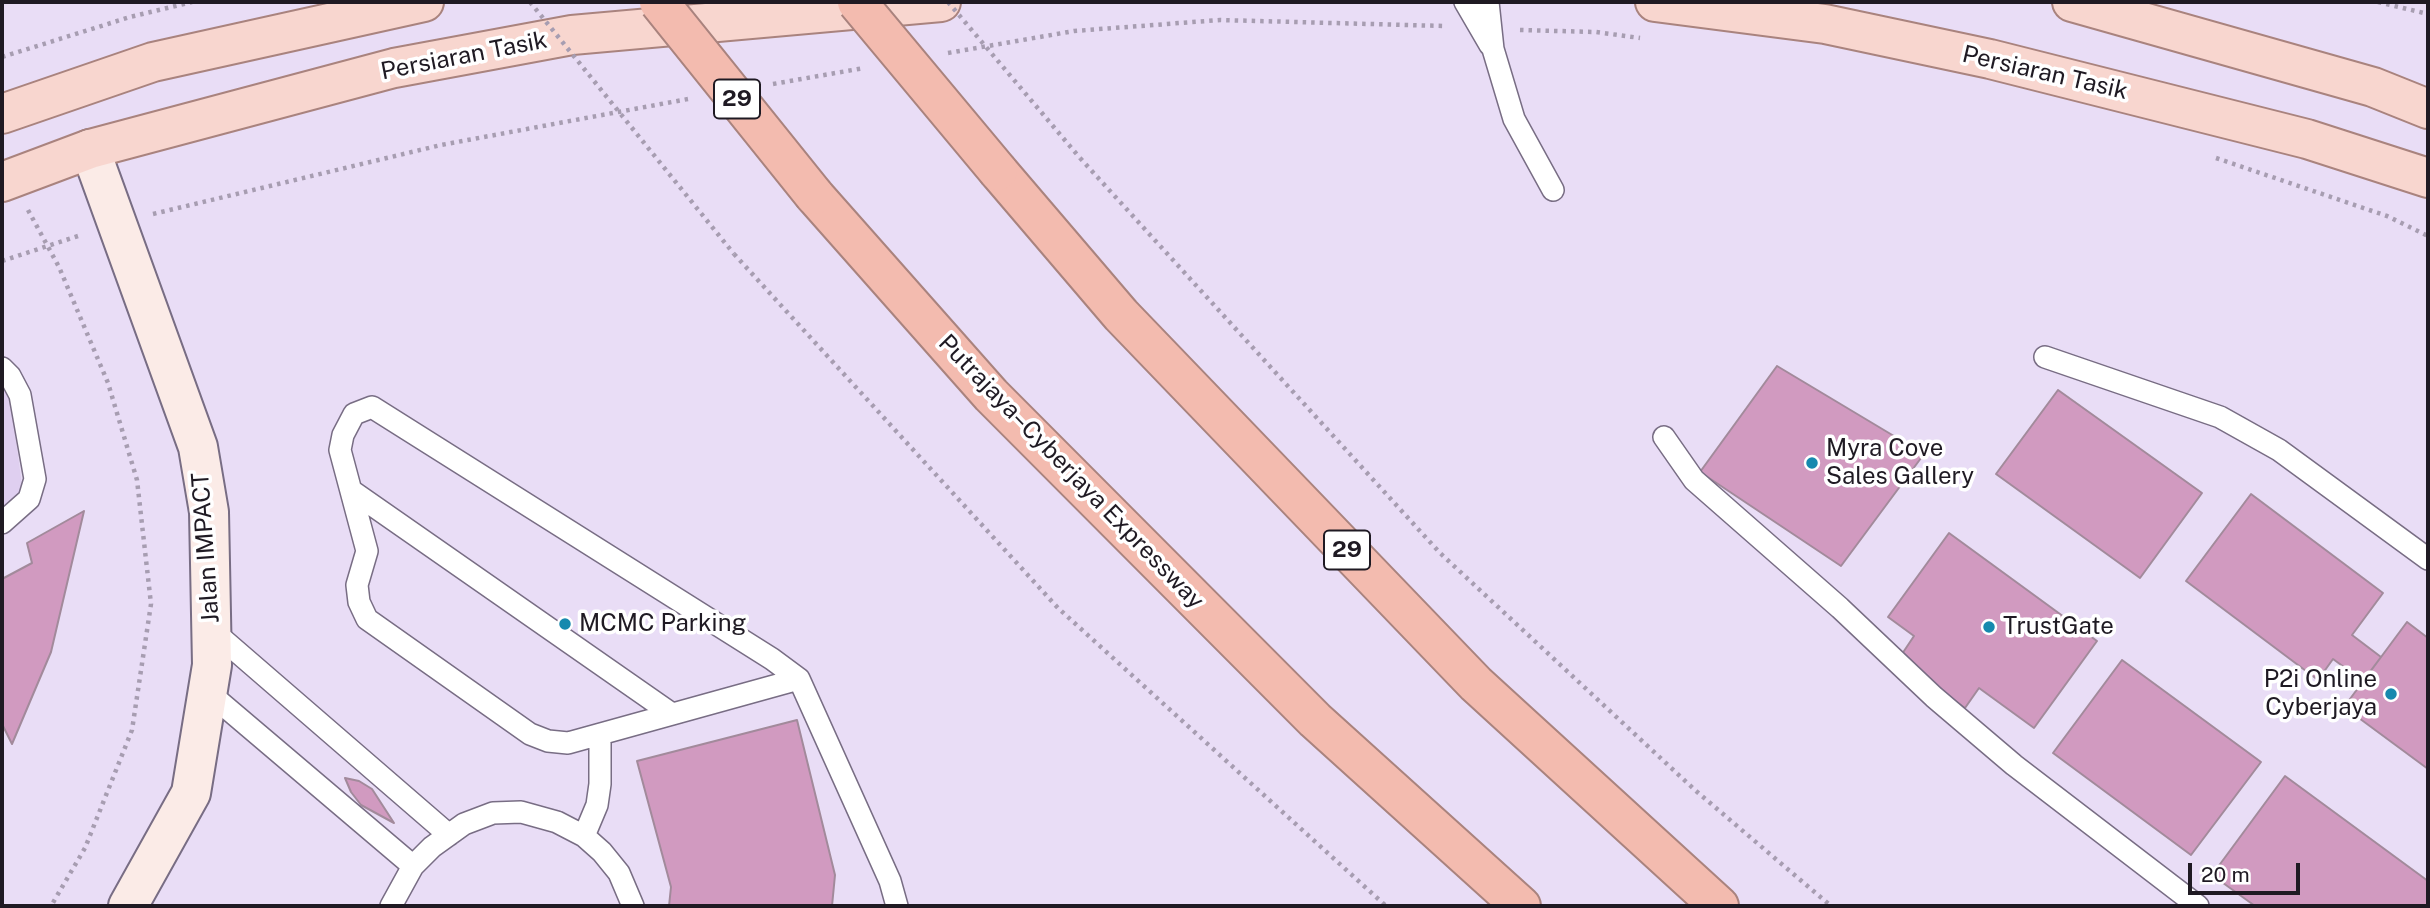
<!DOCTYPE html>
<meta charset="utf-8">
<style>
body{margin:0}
#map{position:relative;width:2430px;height:908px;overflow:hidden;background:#e9ddf6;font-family:"Public Sans",sans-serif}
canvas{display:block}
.frame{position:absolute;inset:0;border:4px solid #1f1a23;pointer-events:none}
.scale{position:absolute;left:2188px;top:863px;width:112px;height:32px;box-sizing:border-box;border:4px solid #1f1a23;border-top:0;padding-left:9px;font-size:21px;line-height:24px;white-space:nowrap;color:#1f1a23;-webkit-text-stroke:5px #fff;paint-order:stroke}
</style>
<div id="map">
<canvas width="2430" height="908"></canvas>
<div class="frame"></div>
<div class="scale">20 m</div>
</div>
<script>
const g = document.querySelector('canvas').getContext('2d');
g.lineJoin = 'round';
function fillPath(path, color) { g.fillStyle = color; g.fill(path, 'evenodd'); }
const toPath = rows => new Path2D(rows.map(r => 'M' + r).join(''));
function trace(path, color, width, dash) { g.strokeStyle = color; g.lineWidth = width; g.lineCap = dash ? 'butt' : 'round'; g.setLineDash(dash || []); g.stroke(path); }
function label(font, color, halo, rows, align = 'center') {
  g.font = font + ' "Public Sans",sans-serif'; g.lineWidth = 7; g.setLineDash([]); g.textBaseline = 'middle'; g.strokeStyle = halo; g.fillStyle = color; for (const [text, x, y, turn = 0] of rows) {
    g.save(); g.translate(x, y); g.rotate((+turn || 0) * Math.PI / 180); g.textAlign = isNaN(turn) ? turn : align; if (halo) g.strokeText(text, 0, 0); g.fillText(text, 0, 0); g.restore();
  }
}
fillPath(toPath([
 [2,381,11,402,23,493,2,513]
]), '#dfcff0');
const building = toPath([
 [1777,366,1924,454,1841,566,1700,472,1777,366],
 [2058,390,2202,493,2140,578,1996,474,2058,390],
 [2251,494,2383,593,2352,635,2381,657,2363,681,2333,659,2318,680,2186,581,2251,494],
 [84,511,51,652,12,744,2,724,2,579,32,563,27,543,84,511],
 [1949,533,2097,641,2034,728,1979,688,1965,708,1898,660,1914,636,1888,617,1949,533],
 [2407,622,2428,638,2428,769,2344,707,2407,622],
 [2122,660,2261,762,2191,855,2053,753,2122,660],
 [797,720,835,875,832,906,669,906,671,887,637,761,797,720],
 [2285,776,2428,881,2428,906,2255,906,2212,875,2285,776],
 [345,778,359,781,372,789,394,823,361,805,351,792,345,778]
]);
fillPath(building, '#d19ac0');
trace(building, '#a28a9b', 2);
const lane = toPath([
 [1465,2,1490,45],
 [1488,2,1493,49,1514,119,1553,190],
 [2045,357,2220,417,2279,450,2428,559],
 [2,368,10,376,20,395,35,479,29,499,2,523],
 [1664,437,1694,480,1840,608,1934,697,2014,765,2198,906],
 [352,491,672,714],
 [212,630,449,835],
 [799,679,568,743,548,741,530,734,367,619,359,602,357,585,367,551,340,450,343,435,354,414,372,407,772,659,799,679,890,881,897,906],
 [208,692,413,866],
 [584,836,597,805,600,784,600,735],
 [391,906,413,866,432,847,464,824,493,813,521,812,557,822,584,836,602,852,619,873,633,906]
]);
const secondary = toPath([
 [90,149,198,447,209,512,212,665,191,793,128,906]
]);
const primary = toPath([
 [1655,2,1825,24,1990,59,2307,139,2428,178],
 [2072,2,2373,87,2428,109],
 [2,114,153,62,424,2],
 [2,182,90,149,394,68,572,35,941,2]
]);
const highway = toPath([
 [998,171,1121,315,1476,684,1719,906],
 [814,195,991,395,1315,720,1521,906]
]);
trace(lane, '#786d84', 24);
trace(secondary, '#786d84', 42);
trace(primary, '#a9837e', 42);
trace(highway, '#a9837e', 42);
trace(toPath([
 [2378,2,2428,14],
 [1520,30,1596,32,1640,38],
 [948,53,1074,31,1220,20,1445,26],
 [2,57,130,17,192,2],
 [773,84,864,68],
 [1080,158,1440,553,1696,791,1831,906],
 [2216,158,2387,216,2428,236],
 [28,210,59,267,108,383,137,480,151,604,132,730,85,848,51,906],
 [153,214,441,145,688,99],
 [734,254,1058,608,1386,906],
 [2,261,81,235]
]), '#a79db1', 4.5, [3.5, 5]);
trace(lane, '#fff', 21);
trace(secondary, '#fbebe7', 38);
trace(primary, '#f8d6cf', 38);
trace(highway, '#f3bbaf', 38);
const highwayBridge = toPath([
 [659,2,814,195],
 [857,2,998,171]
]);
trace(highwayBridge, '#a9837e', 42, []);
trace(toPath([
 [530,2,734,254],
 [948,2,1080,158]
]), '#a79db1', 4.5, [3.5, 5]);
trace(highwayBridge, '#f3bbaf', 38);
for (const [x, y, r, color] of [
 [1812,463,7,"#1689ae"],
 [565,624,7,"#1689ae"],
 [1989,627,7,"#1689ae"],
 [2391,694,7,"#1689ae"]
]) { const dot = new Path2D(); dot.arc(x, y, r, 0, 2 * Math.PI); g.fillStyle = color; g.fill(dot); trace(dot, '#fff', 2.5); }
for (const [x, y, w] of [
 [737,99,46],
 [1347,550,46]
]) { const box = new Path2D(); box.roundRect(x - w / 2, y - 19.5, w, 39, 5); g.fillStyle = '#fff'; g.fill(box); trace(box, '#1f1a23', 2); }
label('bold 23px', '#1f1a23', null, [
 ["29",737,99],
 ["29",1347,550]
]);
label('24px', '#1f1a23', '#fff', [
 ["Persiaran Tasik",464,56,-11],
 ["Persiaran Tasik",2045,73,13],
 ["Putrajaya–Cyberjaya Expressway",1071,472,46],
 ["Jalan IMPACT",206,548,-94]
]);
label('24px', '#1f1a23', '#fff', [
 ["Myra Cove",1826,449],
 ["Sales Gallery",1826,477],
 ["MCMC Parking",579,624],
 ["TrustGate",2003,627],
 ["P2i Online",2377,680,"right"],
 ["Cyberjaya",2377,708,"right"]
], 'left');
</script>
